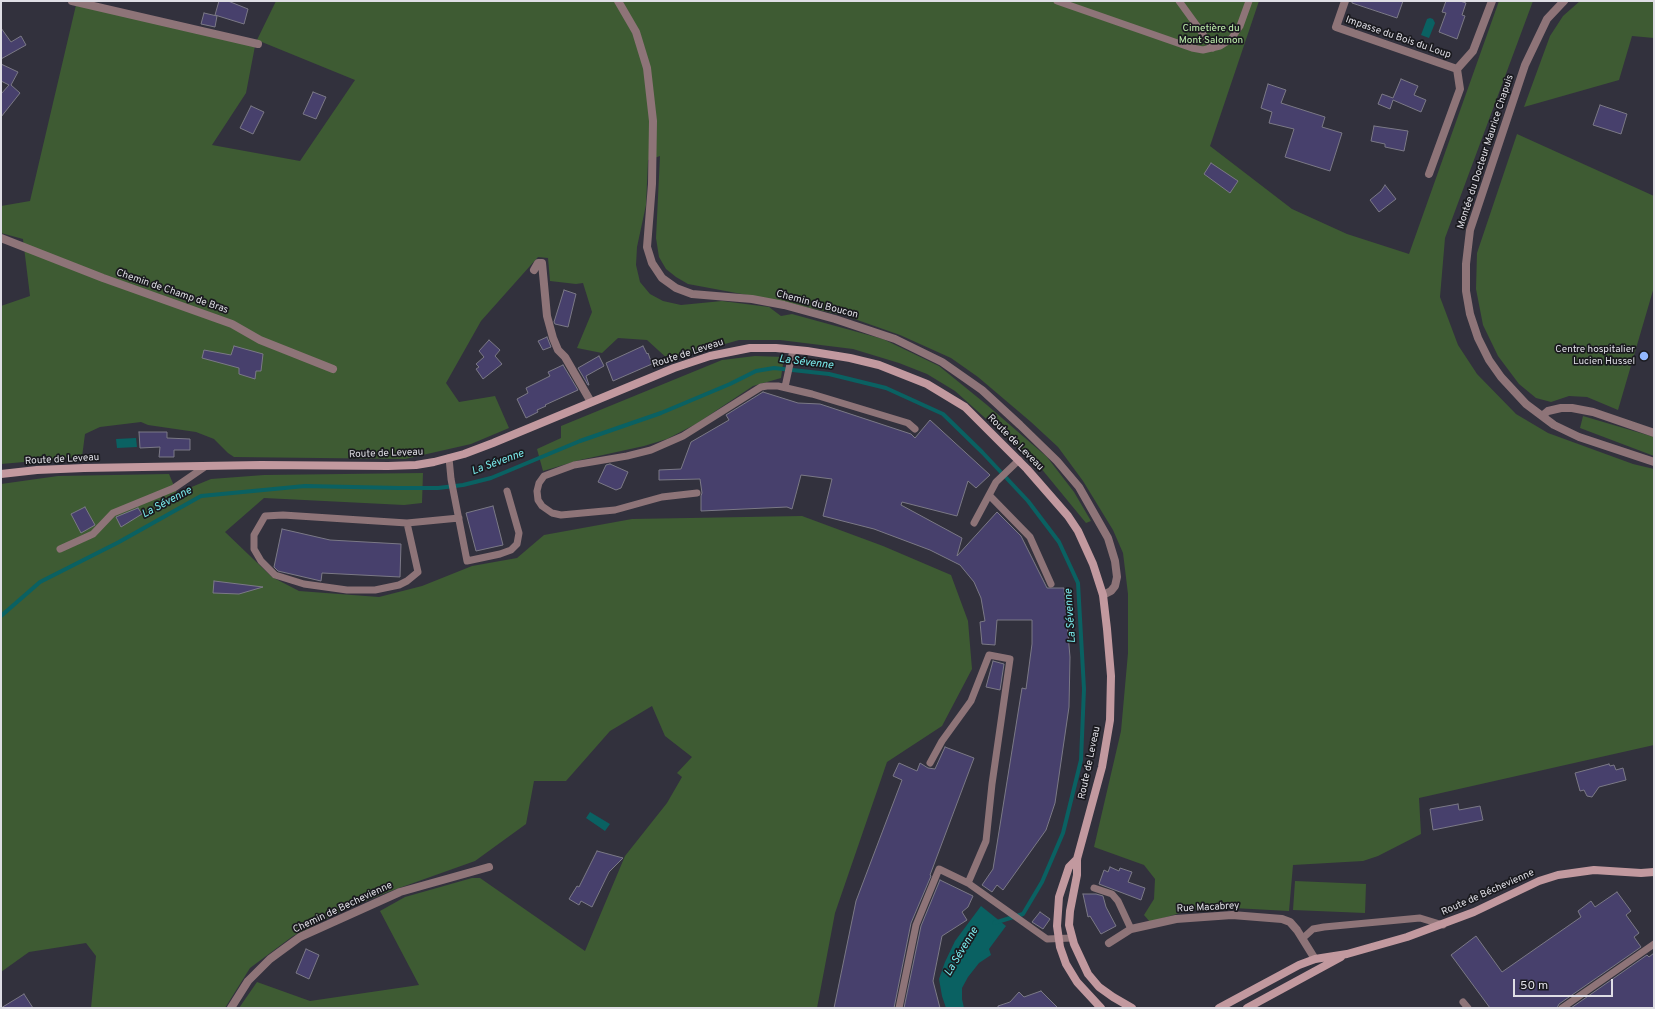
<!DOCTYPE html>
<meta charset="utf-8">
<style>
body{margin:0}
#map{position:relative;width:1655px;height:1009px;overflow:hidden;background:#32313d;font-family:Overpass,sans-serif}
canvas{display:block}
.frame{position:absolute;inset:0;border:2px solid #dfdee5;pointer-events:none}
.scale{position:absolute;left:1513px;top:979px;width:100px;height:18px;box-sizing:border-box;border:2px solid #dfdee5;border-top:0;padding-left:5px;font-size:12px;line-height:14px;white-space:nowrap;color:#dfdee5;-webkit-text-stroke:3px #1a1a1f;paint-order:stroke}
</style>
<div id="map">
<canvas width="1655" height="1009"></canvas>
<div class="frame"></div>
<div class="scale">50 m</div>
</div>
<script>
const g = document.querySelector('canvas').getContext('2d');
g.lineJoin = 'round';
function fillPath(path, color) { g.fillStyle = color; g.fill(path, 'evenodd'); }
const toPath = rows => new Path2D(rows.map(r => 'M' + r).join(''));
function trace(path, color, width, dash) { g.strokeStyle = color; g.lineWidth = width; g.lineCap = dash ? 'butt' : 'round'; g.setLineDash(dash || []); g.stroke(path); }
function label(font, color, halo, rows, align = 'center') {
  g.font = font + ' Overpass,sans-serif'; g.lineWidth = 3.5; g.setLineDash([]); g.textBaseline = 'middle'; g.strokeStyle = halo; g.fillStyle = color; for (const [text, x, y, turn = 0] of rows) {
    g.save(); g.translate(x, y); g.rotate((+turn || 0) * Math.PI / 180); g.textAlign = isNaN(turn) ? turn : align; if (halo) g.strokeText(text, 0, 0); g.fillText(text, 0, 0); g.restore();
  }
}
fillPath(toPath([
 [276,1,1259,1,1210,146,1292,209,1347,234,1409,254,1499,1,1533,1,1445,238,1440,297,1458,345,1477,374,1516,414,1548,433,1633,464,1654,469,1654,745,1419,798,1421,834,1378,856,1363,861,1293,865,1289,911,1233,908,1190,910,1150,922,1144,915,1154,899,1155,879,1144,865,1094,847,1121,731,1128,653,1128,594,1123,553,1113,530,1083,481,1058,447,1031,422,978,377,951,358,900,335,846,316,774,300,688,284,676,277,666,269,659,257,656,238,660,156,648,160,646,205,637,247,636,265,640,282,650,294,663,301,681,305,722,301,769,307,781,316,792,314,883,339,939,366,987,405,1047,457,1074,492,1091,521,1086,523,1040,467,955,391,927,374,899,363,853,349,780,340,739,340,669,360,647,340,618,338,602,353,577,348,592,312,583,283,576,284,550,281,548,258,538,257,481,321,446,383,459,402,495,396,509,428,471,444,405,459,234,457,228,453,214,439,196,432,148,425,141,422,100,427,85,434,82,457,1,464,1,306,30,296,23,239,1,233,1,206,30,201,76,5,255,46,246,93,212,145,300,161,355,80,257,40],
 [1580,1,1654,1,1654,38,1632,36,1619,80,1524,107,1550,36,1563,16],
 [1517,134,1654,196,1654,287,1618,410,1587,397,1569,396,1551,402,1536,398,1519,384,1498,356,1483,325,1476,289,1477,253],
 [755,356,784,357,781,378,753,386,696,424,667,439,644,446,580,460,543,471,537,449,561,438,561,426,722,360],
 [1583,416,1654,437,1654,456,1580,428],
 [423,473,422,503,404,505,264,498,225,532,272,577,299,591,379,597,422,586,472,566,517,558,544,535,632,519,802,516,883,546,951,575,968,621,972,669,942,726,887,762,835,913,817,1008,239,1008,257,982,310,1001,419,985,380,911,405,897,472,878,480,878,585,951,625,856,667,803,682,777,677,773,692,757,665,736,652,706,610,731,566,781,534,781,526,824,475,861,388,892,342,911,293,936,250,968,225,1008,91,1008,96,956,86,943,29,952,1,972,1,484,58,476,169,474,177,493,211,479,264,475],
 [1295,881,1366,884,1365,913,1293,910]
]), '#3e5b33');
fillPath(toPath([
 [1430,18,1433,19,1435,23,1429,38,1421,35,1427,19],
 [136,438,137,447,117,448,116,439],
 [590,812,610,824,605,831,586,818],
 [981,906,1006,926,989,949,991,955,979,963,968,977,962,988,962,999,964,1008,946,1008,942,996,939,979,945,962,955,941]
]), '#0a6162');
trace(toPath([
 [1,616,40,582,119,542,201,496,305,486,399,488,438,488,463,485,491,478,580,441,661,413,730,384,756,371,774,368,829,374,886,388,943,414,982,452,1028,501,1059,542,1078,583,1084,689,1081,760,1063,833,1042,882,1023,914,994,923]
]), '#0a6162', 4);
const building = toPath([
 [219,1,228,1,248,9,244,24,215,15,219,1],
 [1352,1,1403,1,1397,18,1352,3,1352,1],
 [1446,1,1460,1,1466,3,1462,15,1465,16,1457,39,1439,32,1446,13,1442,12,1446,1],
 [204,13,217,16,215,27,201,24,204,13],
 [1,28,11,42,21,36,26,45,1,59,1,28],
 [1,64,18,72,11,85,20,93,1,117,1,94,9,85,1,81,1,64],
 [1401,79,1418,86,1414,95,1426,100,1421,112,1393,100,1390,109,1378,104,1382,94,1393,98,1401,79],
 [1268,84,1286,90,1281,103,1325,117,1322,127,1342,133,1330,171,1285,157,1294,129,1269,123,1272,112,1261,108,1268,84],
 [313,92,326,97,316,119,303,114,313,92],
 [1600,105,1627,114,1621,134,1593,125,1600,105],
 [251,106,264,112,253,134,240,128,251,106],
 [1374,126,1408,131,1404,151,1385,147,1385,144,1371,141,1374,126],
 [1211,163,1238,181,1230,193,1204,174,1211,163],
 [1385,185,1396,199,1379,212,1370,200,1381,191,1385,185],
 [564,290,576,294,568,327,555,324,554,322,564,290],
 [547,337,551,347,543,350,538,341,547,337],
 [489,340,500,350,495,356,502,364,483,379,476,369,479,367,476,364,484,357,479,351,489,340],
 [234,346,263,354,261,371,256,371,255,379,239,374,239,368,202,358,204,350,231,355,234,346],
 [643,346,647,354,648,353,652,364,613,381,606,363,643,346],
 [599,356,604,366,586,376,589,385,588,385,578,368,599,356],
 [563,365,578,390,545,405,546,406,537,410,538,412,526,418,517,399,528,393,526,388,550,376,548,372,563,365],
 [763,392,798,403,820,404,911,434,915,438,930,420,990,475,976,488,968,481,957,516,902,502,901,505,962,538,957,556,997,512,1021,536,1047,588,1064,588,1070,657,1069,707,1055,803,1046,830,1003,890,997,885,992,892,982,885,993,869,1022,688,1026,689,1032,644,1032,620,997,620,995,645,982,644,980,622,985,621,981,598,974,582,960,565,930,550,874,529,823,516,832,479,801,475,792,509,787,507,701,511,701,496,702,493,700,479,659,480,659,470,681,469,691,442,729,420,726,415,763,392],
 [139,432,167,432,167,438,190,439,190,450,174,450,174,457,159,457,160,447,140,448,139,432],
 [610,464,628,472,621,488,616,490,598,482,606,465,610,464],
 [493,506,503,545,476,551,466,513,493,506],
 [85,507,95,525,81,533,71,514,85,507],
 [138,508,142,514,121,527,116,517,138,508],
 [282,529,330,540,401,544,400,577,322,573,321,581,278,571,274,567,282,529],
 [214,581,263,587,239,594,213,593,214,581],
 [993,661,1004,664,1000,690,986,687,993,661],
 [945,747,974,758,930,875,931,876,911,923,894,1008,834,1008,856,901,902,780,893,776,899,763,917,771,920,763,928,768,935,769,945,747],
 [1609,764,1610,766,1614,765,1616,770,1623,768,1626,780,1599,787,1592,797,1587,796,1584,790,1580,791,1575,773,1609,764],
 [1458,804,1459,810,1480,806,1483,820,1433,830,1430,809,1458,804],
 [597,851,623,858,609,872,592,907,581,901,579,905,569,899,577,886,579,887,597,851],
 [1110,867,1119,871,1120,868,1132,872,1128,882,1145,888,1141,900,1099,884,1104,870,1108,872,1110,867],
 [940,880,973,896,968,907,962,912,967,920,942,936,933,981,940,1008,904,1008,921,926,940,880],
 [1617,892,1631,911,1626,915,1639,933,1634,937,1641,947,1559,1004,1557,1008,1490,1008,1451,955,1476,936,1502,972,1581,917,1578,911,1591,901,1595,907,1617,892],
 [1083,894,1096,894,1103,896,1106,907,1116,926,1101,934,1090,916,1088,917,1083,894],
 [1040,912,1050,919,1043,929,1032,922,1040,912],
 [306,949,319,955,309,979,296,973,306,949],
 [1654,953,1654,1008,1571,1008,1647,955,1649,957,1654,953],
 [1041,991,1058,1008,998,1008,998,1006,1010,1002,1019,992,1024,997,1041,991],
 [24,994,33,1008,1,1008,24,994]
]);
fillPath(building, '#47406c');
trace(building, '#7b7986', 1);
trace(toPath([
 [1057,1,1192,48,1203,50,1220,46,1231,39,1240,26,1249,1],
 [1179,1,1213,48],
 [785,387,793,350],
 [449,458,451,479,467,561,500,554,511,550,517,544,519,533,507,491],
 [697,493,662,497,615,510,561,515,552,513,542,506,538,500,537,491,539,483,544,476,574,465,627,456,651,450,683,436,761,387,767,386,778,386,812,394,908,423,915,429],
 [989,495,1030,537,1051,584],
 [407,523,418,572,407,581,399,585,375,590,347,590,304,584,275,575,261,561,254,549,254,535,265,516,283,515,407,523,459,518],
 [974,523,996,482,1019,460],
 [60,549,93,534,113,513,174,488,206,466],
 [930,763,942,741,971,701,989,655,1010,659,992,784,986,841,968,883,1047,939,1072,938],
 [1094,888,1112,894,1118,901,1131,929],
 [1303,938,1313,929,1324,927,1420,918,1443,925],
 [1463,1002,1468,1008],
 [899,1008,916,925,939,869,968,883],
 [1562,1008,1654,944]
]), '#8e7478', 7);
trace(toPath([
 [72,1,258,44],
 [618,1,636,32,647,68,653,121,652,184,647,247,652,263,662,278,676,288,692,294,752,299,784,305,835,319,895,339,942,362,982,390,1020,425,1057,461,1079,487,1108,538,1115,561,1117,577,1115,586,1111,591,1103,595],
 [1345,1,1336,27,1457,69,1473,51,1492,1],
 [1564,1,1547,19,1525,65,1470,230,1466,264,1466,291,1470,314,1478,338,1489,360,1501,377,1526,404,1554,425,1579,437,1654,462],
 [1429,174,1460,89,1457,69],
 [1,238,103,278,232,324,260,340,333,369],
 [534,270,538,263,542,263,547,316,553,338,558,350,565,357,591,402],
 [1542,416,1548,411,1561,408,1572,408,1593,412,1654,433],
 [1109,943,1131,929,1176,919,1232,915,1282,919,1290,922,1297,930,1315,959],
 [231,1008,248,981,270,959,300,937,400,892,489,867]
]), '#8e7478', 8);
trace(toPath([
 [1,474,37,470,84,468,261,465,388,466,416,465,434,462,464,454,493,443,674,368,710,356,750,348,776,348,807,351,850,358,879,365,927,384,965,407,1027,469,1068,516,1078,531,1093,564,1103,595,1107,629,1111,676,1110,720,1102,767,1077,859,1077,875,1070,911,1069,925,1074,944,1088,974,1099,987,1113,997,1132,1008],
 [1077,859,1069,867,1059,897,1057,926,1060,947,1066,964,1077,982,1101,1008],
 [1219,1008,1299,965,1315,959,1347,954,1407,937,1474,912,1539,881,1558,875,1594,870,1641,873,1654,872],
 [1247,1008,1341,957]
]), '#c2999f', 8);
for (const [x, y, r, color] of [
 [1644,356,5,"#92b7fd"]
]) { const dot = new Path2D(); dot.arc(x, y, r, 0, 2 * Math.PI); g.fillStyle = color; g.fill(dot); trace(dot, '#1a1a1f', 1.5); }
label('10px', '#c0f2ae', '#1a1a1f', [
 ["Cimetière du",1211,29],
 ["Mont Salomon",1211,41]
]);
label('10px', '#dfdee5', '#1a1a1f', [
 ["Impasse du Bois du Loup",1398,38,19],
 ["Montée du Docteur Maurice Chapuis",1486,152,-72],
 ["Chemin de Champ de Bras",172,292,19],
 ["Chemin du Boucon",817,305,15],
 ["Route de Leveau",688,354,-18],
 ["Route de Leveau",1015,443,45],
 ["Route de Leveau",386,454,-2],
 ["Route de Leveau",62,460,-3],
 ["Route de Leveau",1090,763,-78],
 ["Route de Béchevienne",1488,893,-24],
 ["Chemin de Bechevienne",343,908,-25],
 ["Rue Macabrey",1208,908,-3]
]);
label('10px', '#dfdee5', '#1a1a1f', [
 ["Centre hospitalier",1635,350],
 ["Lucien Hussel",1635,362]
], 'right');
label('italic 11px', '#79eaeb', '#1a1a1f', [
 ["La Sévenne",806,363,7],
 ["La Sévenne",498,463,-20],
 ["La Sévenne",167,503,-28],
 ["La Sévenne",1071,616,-94],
 ["La Sévenne",962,952,-59]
]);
</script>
